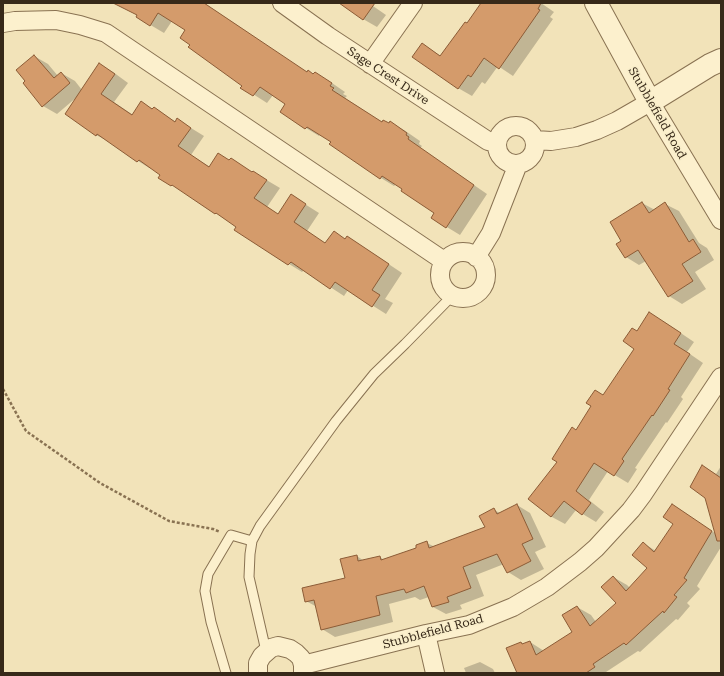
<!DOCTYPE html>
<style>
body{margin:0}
#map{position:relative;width:724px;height:676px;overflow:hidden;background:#f2e3b9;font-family:"Roboto Serif",serif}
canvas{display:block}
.frame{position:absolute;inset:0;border:4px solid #372919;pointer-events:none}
</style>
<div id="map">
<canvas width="724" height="676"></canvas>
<div class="frame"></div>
</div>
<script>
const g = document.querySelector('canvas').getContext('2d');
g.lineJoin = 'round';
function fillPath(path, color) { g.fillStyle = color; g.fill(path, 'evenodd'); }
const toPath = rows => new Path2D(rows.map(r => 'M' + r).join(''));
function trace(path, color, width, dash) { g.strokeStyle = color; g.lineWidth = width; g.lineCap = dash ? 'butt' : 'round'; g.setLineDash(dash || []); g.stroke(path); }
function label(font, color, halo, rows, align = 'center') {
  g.font = font + ' "Roboto Serif",serif'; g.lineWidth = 3; g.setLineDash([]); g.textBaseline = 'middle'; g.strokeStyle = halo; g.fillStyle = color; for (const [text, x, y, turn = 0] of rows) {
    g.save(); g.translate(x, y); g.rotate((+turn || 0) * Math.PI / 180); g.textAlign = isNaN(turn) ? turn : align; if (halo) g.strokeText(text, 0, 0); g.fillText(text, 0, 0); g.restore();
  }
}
fillPath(toPath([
 [116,3,204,3,301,69,307,73,329,81,345,92,343,94,347,96,345,98,383,123,389,124,391,123,404,130,420,141,419,144,422,146,420,148,487,194,460,235,432,218,436,213,404,189,396,184,394,186,381,178,331,144,332,142,320,134,319,136,306,128,281,112,287,103,273,95,267,103,242,87,243,85,192,44,186,30,172,21,164,33,137,17,138,15],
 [341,3,375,3,373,6,386,15,377,27,363,19],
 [482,3,541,3,554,12,550,17,553,19,513,76,498,66,485,84,482,82,472,96,458,88,422,44,441,56,467,25],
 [34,56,48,64,58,76,61,73,75,81,82,90,100,65,113,72,128,83,114,102,133,115,142,103,153,109,154,108,176,122,178,120,204,136,191,155,210,167,253,172,280,188,267,207,279,215,292,196,319,213,307,231,326,244,334,233,346,240,348,237,402,273,385,299,393,303,386,314,348,290,344,296,304,270,302,272,289,264,247,238,237,227,186,193,160,177,162,175,152,168,151,169,138,161,110,142,96,135,77,97,57,114,43,106],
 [642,203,655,210,665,204,679,211,699,243,707,248,714,260,695,272,706,289,682,304,669,296,646,261,639,265,626,257,623,241],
 [663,321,694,342,687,352,703,363,681,397,683,399,667,423,666,422,635,468,637,469,628,483,608,471,589,500,604,512,596,522,576,510,565,524,552,517,529,499,558,462,576,431,604,396,635,348,638,332],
 [703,466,716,474,721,466,721,532],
 [517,505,530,513,546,547,535,552,544,569,521,580,508,572,504,564,476,575,484,596,460,605,462,609,446,614,433,607,429,597,420,600,415,597,389,604,393,622,335,637,322,629,317,607,306,601,346,579,357,556,364,561,380,557,384,560,418,548,427,543,435,547,486,528,494,510,500,513],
 [672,506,721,537,721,547,697,586,700,589,687,603,690,606,678,620,676,619,640,652,638,651,606,672,607,673,516,673,518,673,521,643,524,644,530,642,544,651,574,632,577,607,591,615,596,622,618,603,613,577,627,585,630,588,648,568,643,543,656,551,675,524],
 [480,662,493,669,495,673,466,673,464,668]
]), '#0003');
const building = toPath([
 [113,3,204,3,307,72,308,70,313,74,315,72,332,83,330,86,334,88,332,90,382,122,383,120,389,123,390,121,407,133,406,135,409,137,408,139,474,185,446,228,431,218,434,213,401,191,402,189,382,176,380,179,329,144,331,142,307,127,305,129,280,112,285,104,260,87,253,96,240,88,242,86,188,47,190,45,180,38,185,30,158,13,150,26,136,17,137,15,113,3],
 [339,3,375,3,363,20,339,3],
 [481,3,541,3,538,9,540,10,499,69,484,58,471,77,468,75,458,89,412,57,422,43,440,56,465,22,467,23,481,3],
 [34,55,54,78,61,72,70,83,42,107,23,83,25,81,16,70,34,55],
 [99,63,115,74,101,94,132,115,141,101,152,109,154,107,175,122,177,118,191,128,178,146,209,167,218,153,229,160,231,158,252,172,253,171,267,180,254,198,278,214,291,194,306,204,294,222,325,243,334,231,345,239,347,236,389,264,372,290,380,295,372,307,335,282,330,289,291,262,288,265,234,230,236,227,216,213,215,214,172,185,171,186,158,178,160,175,139,160,137,162,97,134,96,136,65,114,99,63],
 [642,202,649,213,665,202,689,242,693,239,701,252,682,264,693,281,668,297,638,250,625,258,616,244,621,241,610,222,642,202],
 [649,312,681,333,674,344,690,354,668,389,670,390,653,416,652,415,622,459,624,461,614,476,594,463,576,491,591,503,582,515,564,501,551,517,528,499,557,462,552,459,572,427,576,430,591,406,586,403,595,390,603,395,634,349,623,341,632,328,637,331,649,312],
 [702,465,721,478,721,541,717,541,705,498,690,487,702,465],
 [517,504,533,539,522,544,531,561,507,573,497,554,463,567,471,588,447,597,449,602,432,607,424,586,406,593,404,589,376,596,380,615,321,630,314,600,305,602,302,588,345,578,340,559,357,555,358,561,380,556,381,560,416,548,416,545,427,541,429,548,485,527,479,516,494,508,497,514,517,504],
 [672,504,712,531,684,578,687,580,674,595,677,597,664,613,663,611,626,645,624,643,593,664,595,667,586,673,517,673,506,648,521,642,522,644,530,641,536,655,572,632,562,615,577,606,590,626,616,603,601,587,613,576,626,591,647,568,632,555,643,542,654,552,673,524,663,517,672,504]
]);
fillPath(building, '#d49b6b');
trace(building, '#8b5b36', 1);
const service = toPath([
 [266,651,249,577,250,554,252,541,260,526,336,421,374,374,405,344,452,296],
 [226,673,211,622,205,591,208,574,231,535,252,541]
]);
const minor = toPath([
 [282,3,328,36,488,141,497,143],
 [3,23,15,21,56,20,80,25,106,33,444,261],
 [370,64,413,3],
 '497 145a19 19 0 1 1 38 0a19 19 0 1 1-38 0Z',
 [535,140,551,141,576,137,597,130,617,121,650,102,721,220],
 '440 275a23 23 0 1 1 46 0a23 23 0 1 1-46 0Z',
 [476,257,491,233,518,164],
 [426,634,435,673],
 [303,665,426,634,469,625,513,607,547,587,580,562,596,548,631,510,643,494,721,377],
 [258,673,258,663,262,656,271,648,278,646,290,649,296,653,301,658,303,665,303,673]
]);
const tertiary = toPath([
 [596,3,650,102,710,65,721,60]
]);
trace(service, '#897252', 11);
trace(minor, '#897252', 20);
trace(tertiary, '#897252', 24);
trace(toPath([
 [3,389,26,431,100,483,169,521,213,529,220,532]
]), '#897252', 2.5, [3, 2]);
trace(service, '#fcf0cd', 9);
trace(minor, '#fcf0cd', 18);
trace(tertiary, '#fcf0cd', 22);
label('12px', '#372919', '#f8edc9', [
 ["Sage Crest Drive",388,76,33],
 ["Stubblefield Road",657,113,60],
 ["Stubblefield Road",433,632,-15]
]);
</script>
